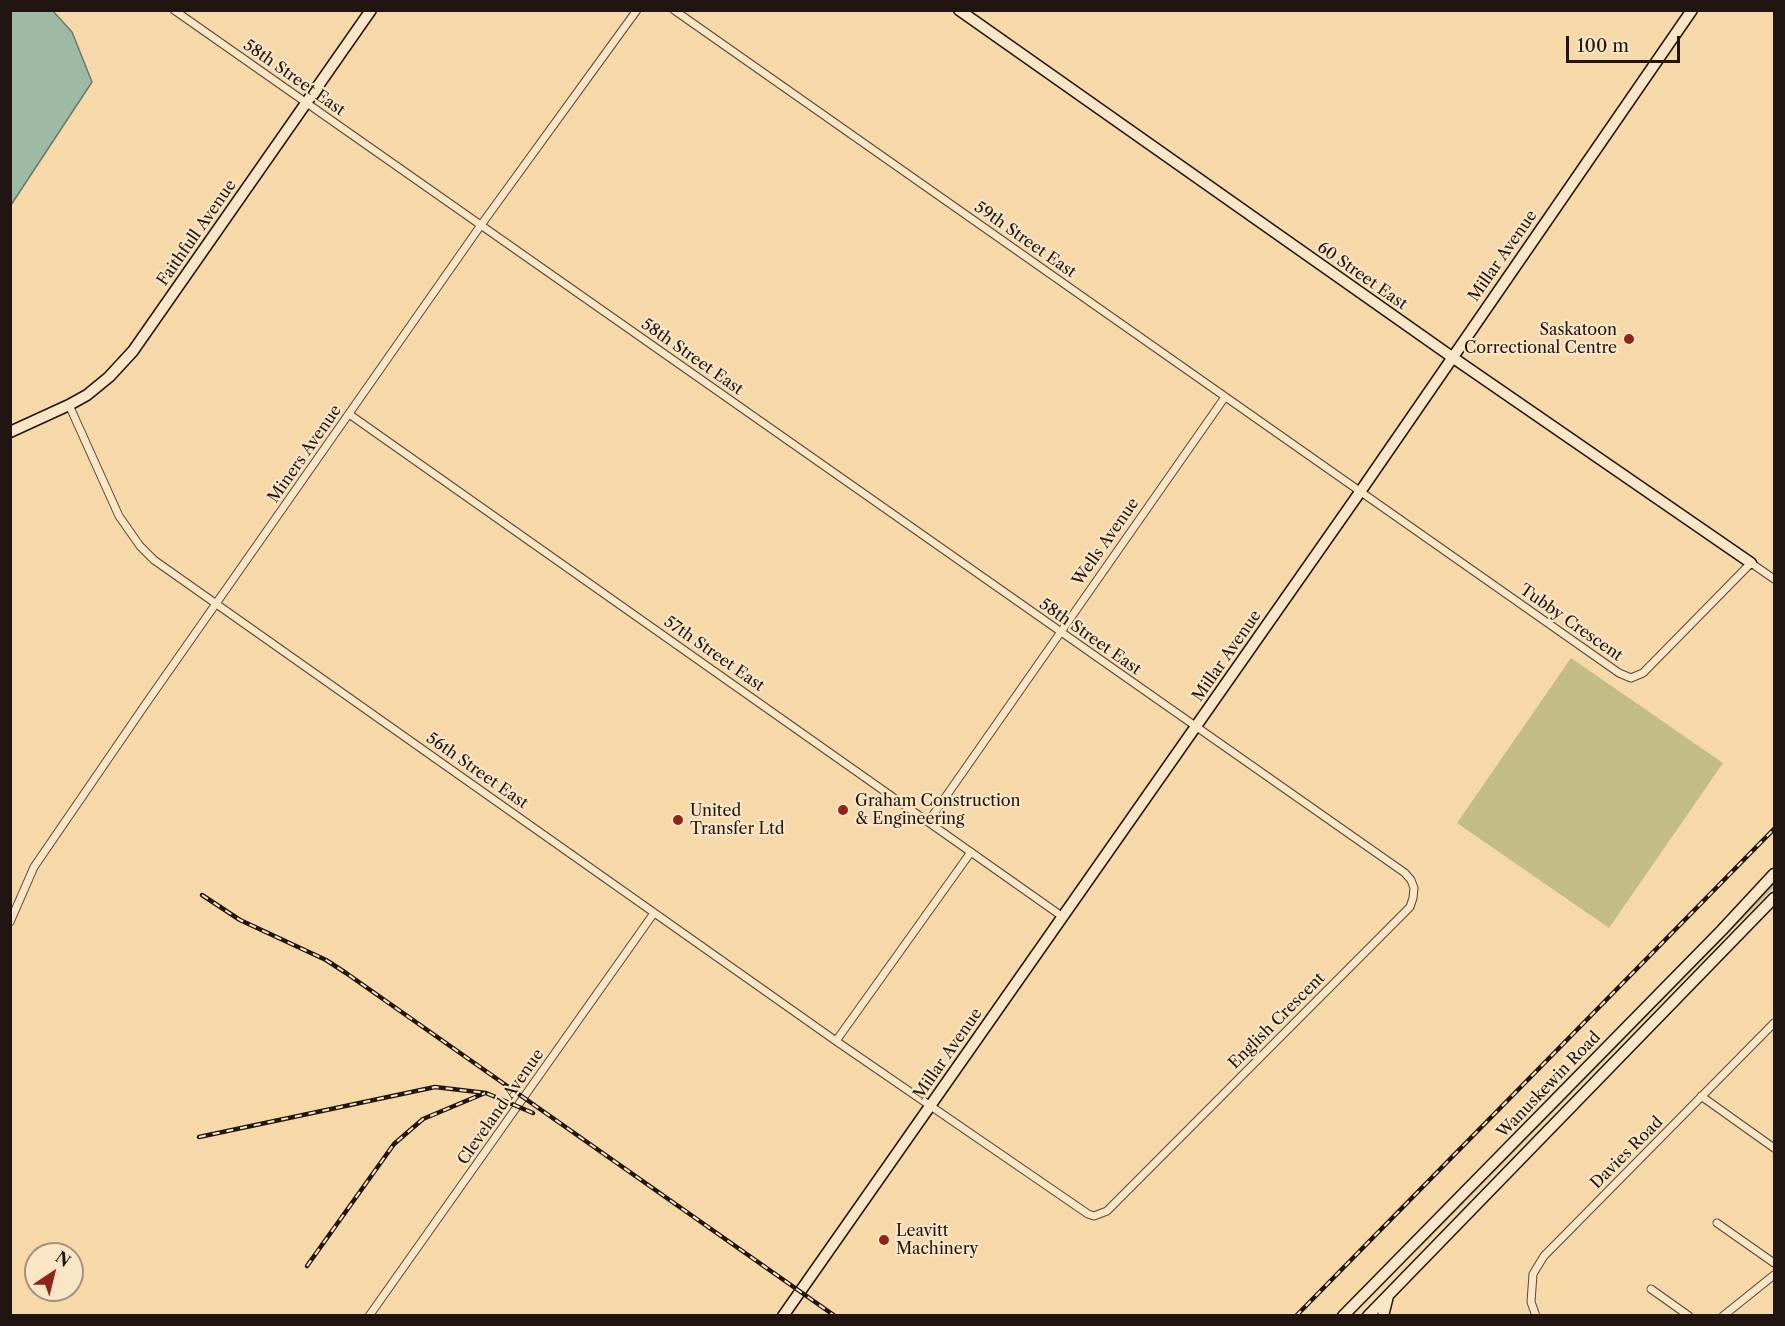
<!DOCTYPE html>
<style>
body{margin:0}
#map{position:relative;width:1785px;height:1326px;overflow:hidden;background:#f6d8a9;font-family:"Libre Caslon Text",serif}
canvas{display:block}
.frame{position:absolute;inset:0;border:12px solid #201510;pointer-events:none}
.north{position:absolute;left:24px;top:1242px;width:60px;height:60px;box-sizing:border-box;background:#f9e6c7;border:2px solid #a2927e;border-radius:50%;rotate:35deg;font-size:16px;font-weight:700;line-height:24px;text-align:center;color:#201510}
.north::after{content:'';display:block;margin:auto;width:21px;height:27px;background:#8f2418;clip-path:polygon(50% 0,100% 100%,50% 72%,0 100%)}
.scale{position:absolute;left:1566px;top:36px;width:114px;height:27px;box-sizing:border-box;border:3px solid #201510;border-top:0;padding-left:8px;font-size:18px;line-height:21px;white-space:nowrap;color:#201510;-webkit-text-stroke:4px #f9e6c7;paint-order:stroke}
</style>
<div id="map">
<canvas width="1785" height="1326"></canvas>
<div class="frame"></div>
<div class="north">N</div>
<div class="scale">100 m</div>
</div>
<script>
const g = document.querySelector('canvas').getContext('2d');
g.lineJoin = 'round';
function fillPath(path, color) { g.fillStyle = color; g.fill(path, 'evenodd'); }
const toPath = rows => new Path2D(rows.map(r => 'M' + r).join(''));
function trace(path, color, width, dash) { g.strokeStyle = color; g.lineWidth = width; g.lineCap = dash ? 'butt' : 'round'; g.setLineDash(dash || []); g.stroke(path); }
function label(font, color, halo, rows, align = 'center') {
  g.font = font + ' "Libre Caslon Text",serif'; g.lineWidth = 4.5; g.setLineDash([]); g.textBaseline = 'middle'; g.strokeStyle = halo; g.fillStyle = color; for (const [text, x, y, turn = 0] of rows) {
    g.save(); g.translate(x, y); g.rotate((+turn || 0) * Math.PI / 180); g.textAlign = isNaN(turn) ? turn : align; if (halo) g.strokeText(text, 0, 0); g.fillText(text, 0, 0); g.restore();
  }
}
fillPath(toPath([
 [1571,658,1723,763,1609,928,1457,823],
 [1774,882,1774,887,1417,1251,1437,1226]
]), '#c2bd84');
const water = toPath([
 [11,10,53,11,72,32,92,82,11,205,11,10]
]);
fillPath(water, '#9dbaa5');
trace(water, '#6b7869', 1.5);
const street = toPath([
 [674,10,1619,673,1631,678,1643,673,1751,563,1774,579],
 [69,405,119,516,140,546,154,560,836,1041,1088,1214,1094,1216,1107,1211,1410,907,1413,898,1414,888,1411,880,1405,873,174,10],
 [349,414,1063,917],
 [928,822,1225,397],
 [10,922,34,867,145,705,481,225,637,10],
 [836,1041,971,852],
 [1701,1096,1774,1148],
 [1717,1223,1774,1263],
 [1651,1289,1689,1316],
 [369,1316,654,913],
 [1536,1316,1531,1302,1533,1274,1544,1256,1774,1023],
 [1723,1316,1774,1275]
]);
const secondary = toPath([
 [959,10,1452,357,1751,563],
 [10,432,69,405,87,395,109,377,133,351,371,10],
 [783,1316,1360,492,1692,10],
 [1343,1316,1722,930,1774,874],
 [1368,1316,1774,898],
 [1383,1316,1388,1296]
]);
trace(street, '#564636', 9);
trace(secondary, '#201510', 13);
trace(street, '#f9e6c7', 7);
trace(secondary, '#f9e6c7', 10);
const rail = toPath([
 [202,895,240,920,326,960,346,973,835,1316],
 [199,1137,435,1087,486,1093,533,1113],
 [307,1266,394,1144,423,1119,485,1093],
 [1296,1316,1774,829]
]);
trace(rail, '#201510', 4.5);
trace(rail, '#f9e6c7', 2, [7]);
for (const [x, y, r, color] of [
 [1629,339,6,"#8f2418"],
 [843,810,6,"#8f2418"],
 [678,820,6,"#8f2418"],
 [884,1240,6,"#8f2418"]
]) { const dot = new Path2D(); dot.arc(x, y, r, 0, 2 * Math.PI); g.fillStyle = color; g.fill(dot); trace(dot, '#f9e6c7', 2); }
label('16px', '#201510', '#f9e6c7', [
 ["58th Street East",294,78,35],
 ["Faithfull Avenue",197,233,-55],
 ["59th Street East",1025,240,35],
 ["Millar Avenue",1503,256,-55],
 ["60 Street East",1362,276,35],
 ["58th Street East",692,357,35],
 ["Miners Avenue",305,454,-55],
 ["Wells Avenue",1106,542,-55],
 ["Tubby Crescent",1571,623,35],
 ["58th Street East",1090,637,35],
 ["57th Street East",714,654,35],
 ["Millar Avenue",1227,656,-55],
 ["56th Street East",477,771,35],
 ["English Crescent",1277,1021,-45],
 ["Millar Avenue",948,1054,-55],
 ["Wanuskewin Road",1549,1085,-46],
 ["Cleveland Avenue",501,1107,-55],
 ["Davies Road",1627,1153,-45]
]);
label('16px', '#201510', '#f9e6c7', [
 ["Saskatoon",1617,330,"right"],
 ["Correctional Centre",1617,348,"right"],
 ["Graham Construction",855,801],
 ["& Engineering",855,819],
 ["United",690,811],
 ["Transfer Ltd",690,829],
 ["Leavitt",896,1231],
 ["Machinery",896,1249]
], 'left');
</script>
